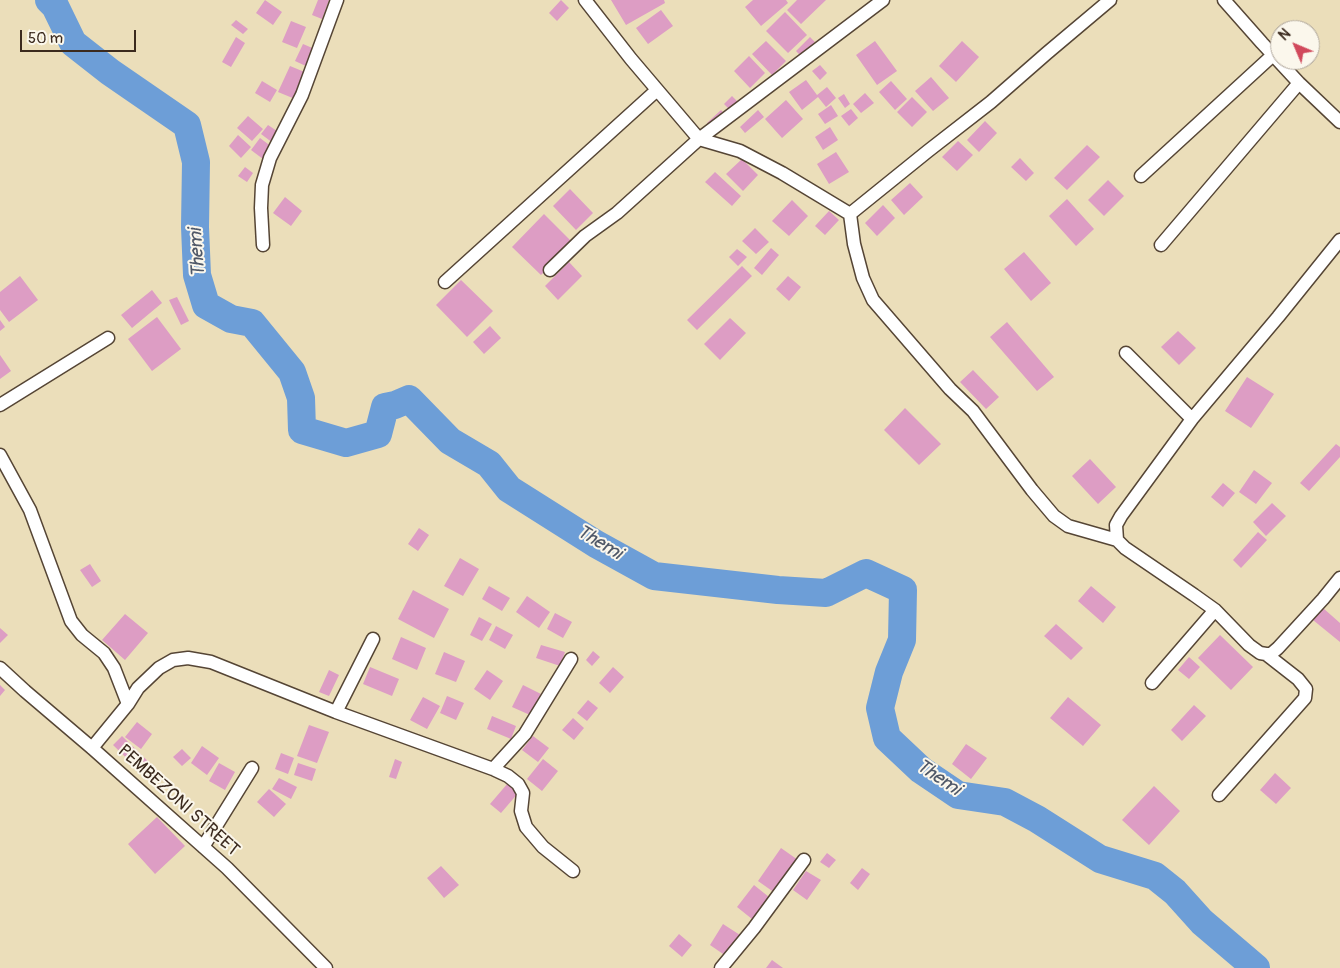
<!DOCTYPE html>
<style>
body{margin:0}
#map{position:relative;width:1340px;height:968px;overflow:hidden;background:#ebdeba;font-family:Pangolin,sans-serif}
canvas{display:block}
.north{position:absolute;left:1270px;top:20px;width:50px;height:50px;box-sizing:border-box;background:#fbf7ec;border:1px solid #aea59a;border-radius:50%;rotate:315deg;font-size:14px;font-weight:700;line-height:20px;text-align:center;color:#3b2a1e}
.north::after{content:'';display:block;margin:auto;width:18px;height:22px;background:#d1495b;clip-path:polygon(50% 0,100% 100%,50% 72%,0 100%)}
.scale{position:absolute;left:20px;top:30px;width:116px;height:22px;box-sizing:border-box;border:2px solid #3b2a1e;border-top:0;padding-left:6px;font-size:15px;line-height:18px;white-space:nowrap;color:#3b2a1e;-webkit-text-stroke:4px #fbf7ec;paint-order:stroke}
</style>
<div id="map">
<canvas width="1340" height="968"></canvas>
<div class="north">N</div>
<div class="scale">50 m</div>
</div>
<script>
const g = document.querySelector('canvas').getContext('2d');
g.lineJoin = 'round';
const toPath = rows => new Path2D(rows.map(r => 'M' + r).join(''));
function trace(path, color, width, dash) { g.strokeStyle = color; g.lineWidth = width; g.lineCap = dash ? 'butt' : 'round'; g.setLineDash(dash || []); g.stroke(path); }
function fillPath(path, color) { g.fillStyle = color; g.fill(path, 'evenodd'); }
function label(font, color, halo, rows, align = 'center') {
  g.font = font + ' Pangolin,sans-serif'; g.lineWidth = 4; g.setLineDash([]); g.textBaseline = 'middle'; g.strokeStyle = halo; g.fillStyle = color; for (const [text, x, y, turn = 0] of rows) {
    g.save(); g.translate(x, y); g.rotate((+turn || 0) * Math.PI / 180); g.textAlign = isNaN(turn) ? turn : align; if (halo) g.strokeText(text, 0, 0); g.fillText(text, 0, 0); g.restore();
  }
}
trace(toPath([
 [49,0,55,6,73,43,110,72,187,125,196,162,195,227,197,275,206,305,231,319,252,323,292,372,301,398,302,430,346,443,378,434,385,407,395,405,409,399,450,441,489,464,509,489,596,544,654,576,778,590,826,593,866,573,903,590,902,640,889,672,880,708,887,738,921,770,958,795,1005,802,1037,819,1100,859,1155,876,1175,892,1202,922,1256,968]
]), '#6d9ed7', 28);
fillPath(toPath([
 [265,0,282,12,273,25,256,13],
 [318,0,329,0,322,19,312,15],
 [561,0,569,8,557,21,549,13],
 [611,0,664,0,665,3,626,25],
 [753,0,786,0,788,3,761,26,745,7],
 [797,0,826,0,801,24,787,10],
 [661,10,673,26,648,44,636,28],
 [785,12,807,35,788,53,766,31],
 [236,20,248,29,243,34,231,25],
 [291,21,306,27,297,48,282,42],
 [236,37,245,43,231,67,222,62],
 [810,37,815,42,801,56,796,51],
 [766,41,786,61,772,75,752,54],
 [875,41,897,71,877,85,856,55],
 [962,41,979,57,956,82,939,66],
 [303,44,317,50,308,67,295,61],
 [749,56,765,73,750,88,734,71],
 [820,65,827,73,820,80,812,71],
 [290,66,307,73,295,99,278,92],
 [931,77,949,98,933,111,915,91],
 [806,80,817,95,827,87,836,98,826,107,818,97,802,110,789,92],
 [262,81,277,90,270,102,255,93],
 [891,81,907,99,895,110,879,92],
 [865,93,874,103,861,113,853,104],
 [844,94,850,104,845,108,838,98],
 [732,96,739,103,731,111,724,104],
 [912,97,927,112,912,127,897,112],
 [786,100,803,119,782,138,765,119],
 [831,105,838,116,825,124,818,114],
 [851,109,858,118,849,126,841,116],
 [721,110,726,115,711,128,707,123],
 [758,110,764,117,745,133,740,127],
 [248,116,263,129,252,141,237,128],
 [985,121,997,133,979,152,967,140],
 [268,125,280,133,273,143,261,134],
 [830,127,838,140,823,150,815,137],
 [238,135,251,147,241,158,229,146],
 [260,138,272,147,263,159,251,150],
 [958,141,973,155,957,171,942,157],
 [1087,145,1100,157,1067,190,1054,178],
 [836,152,849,172,829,184,817,164],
 [1020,158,1034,173,1026,181,1011,167],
 [742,159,758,175,743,191,726,174],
 [245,167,253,173,247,182,238,176],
 [715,172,741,196,732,206,705,182],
 [1108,180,1124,196,1104,216,1088,200],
 [910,183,923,197,904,215,891,200],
 [570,189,593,213,576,230,553,206],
 [285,197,302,211,291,226,273,213],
 [1067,199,1094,229,1076,246,1049,216],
 [792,200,808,216,789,236,772,221],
 [883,205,895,218,877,236,865,223],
 [829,211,839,220,825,235,815,226],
 [544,214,573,243,541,275,512,247],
 [755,228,769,242,756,254,742,241],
 [771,248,779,255,762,275,754,268],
 [737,249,747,257,738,266,729,257],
 [1024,252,1051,283,1031,301,1004,269],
 [569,262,582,276,558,300,545,286],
 [742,266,752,276,697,330,687,320],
 [20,276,38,300,9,322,0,310,0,292],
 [788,276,801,287,789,301,776,289],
 [461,280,493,311,467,337,436,305],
 [152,290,162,303,132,328,121,315],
 [177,297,189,321,181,325,169,300],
 [157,317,181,349,152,371,128,339],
 [730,318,746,333,720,360,704,344],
 [0,320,5,327,0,331],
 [1007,322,1054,377,1037,391,990,337],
 [490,326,501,338,484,354,473,342],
 [1178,331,1196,348,1179,365,1161,347],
 [0,355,11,371,0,379],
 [973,370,999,397,986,409,960,382],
 [1247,377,1274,394,1251,428,1225,411],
 [905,408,941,444,919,465,884,430],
 [1336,444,1340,447,1340,457,1309,491,1300,483],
 [1090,459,1116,487,1098,504,1072,476],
 [1254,470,1272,483,1256,504,1239,492],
 [1223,483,1235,493,1223,507,1211,497],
 [1272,503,1286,516,1266,536,1253,522],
 [419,528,429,535,418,551,408,544],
 [1258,532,1267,540,1241,568,1233,560],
 [460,558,479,569,463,596,444,586],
 [90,564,101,581,92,587,80,570],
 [489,586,510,598,502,611,482,599],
 [1091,586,1116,607,1103,623,1078,601],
 [413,590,449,609,434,638,398,619],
 [527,596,550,612,539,628,516,612],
 [1323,608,1340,623,1340,642,1313,620],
 [555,613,572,622,563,638,547,629],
 [125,614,148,633,125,660,102,640],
 [479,617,492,624,482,641,470,635],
 [1056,624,1083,648,1071,660,1044,636],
 [496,626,513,635,505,649,489,640],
 [0,628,8,635,0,643],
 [1220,635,1253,667,1231,690,1198,658],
 [401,637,426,648,417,670,392,659],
 [541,645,565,652,560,666,536,658],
 [593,651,600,657,592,666,586,660],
 [444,652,465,661,456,682,435,674],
 [1189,657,1200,667,1189,679,1178,670],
 [370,667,399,679,392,696,363,684],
 [613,667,624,677,610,693,599,683],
 [329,670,339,675,329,696,319,692],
 [487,670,503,681,490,700,474,689],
 [0,685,5,690,0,696],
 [523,685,541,694,530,715,512,707],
 [447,696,464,703,456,720,440,713],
 [423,697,440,706,427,729,410,720],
 [1068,697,1101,725,1083,746,1050,718],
 [588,700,598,708,587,721,577,713],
 [1194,705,1206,716,1182,741,1171,730],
 [492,716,516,726,511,739,487,729],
 [573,718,584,728,574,740,562,730],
 [137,722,152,734,141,749,125,737],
 [309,725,329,732,317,763,297,756],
 [122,736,157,770,148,779,113,745],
 [533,736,549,748,538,762,522,750],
 [966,744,987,758,971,779,952,764],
 [202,746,219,758,207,775,191,763],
 [182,749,191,758,182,766,173,757],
 [281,753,294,758,288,774,275,769],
 [395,759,402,762,396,779,389,777],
 [543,759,558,771,542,791,527,779],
 [219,763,235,772,225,790,209,781],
 [298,763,316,769,312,781,294,775],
 [1275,773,1291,788,1276,804,1260,790],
 [279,778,297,787,291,799,272,789],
 [508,783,519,792,501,813,490,804],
 [1154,786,1180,811,1149,845,1122,820],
 [269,789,286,804,274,817,257,802],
 [157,817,185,846,155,874,128,844],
 [781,848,798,860,775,893,758,881],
 [827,853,836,860,829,868,820,862],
 [441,866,459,885,444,898,427,878],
 [862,868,870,874,858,890,850,883],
 [806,871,821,880,807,900,793,890],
 [754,885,769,897,752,919,737,907],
 [723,924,740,935,726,956,710,945],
 [679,934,692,945,682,957,669,946],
 [772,960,783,968,766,968]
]), '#dd9dc4');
const street = toPath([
 [585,0,631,59,699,139,740,151,782,173,850,214],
 [1224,0,1262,43,1299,83,1340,122],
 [1141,176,1273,55],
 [850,214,854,244,863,278,873,300,950,389,973,411,1032,490,1054,516,1068,526,1117,540],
 [850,214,928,151,991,102,1047,53,1110,0],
 [1340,240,1278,317,1192,419,1121,516,1116,525,1117,540,1125,548,1194,595,1215,610,1249,645,1260,653,1266,654,1271,654,1278,648,1323,599,1340,578],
 [263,245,261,208,262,185,270,158,302,95,337,0],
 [1161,245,1299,83],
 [550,270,585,236,617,213,699,139,883,0],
 [445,282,657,90],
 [1126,353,1192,419],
 [0,405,108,338],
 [0,455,30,510,71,621,82,635,104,653,114,668,128,704],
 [0,668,25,691,92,748,227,868,326,968],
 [1152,683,1215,610],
 [336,712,373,639],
 [92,748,128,704,138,688,159,668,173,660,188,658,211,662,336,712,493,769,508,776,518,784,523,793,521,811,526,827,543,847,573,871],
 [493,769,525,734,571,659],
 [1219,795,1305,698,1306,689,1298,679,1266,654],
 [203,847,252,768],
 [721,968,754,928,804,860]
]);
trace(street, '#554535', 15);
trace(street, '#fff', 12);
label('18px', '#3b2a1e', '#fbf7ec', [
 ["PEMBEZONI STREET",178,801,42]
]);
label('italic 19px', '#4f5868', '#fbf7ec', [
 ["Themi",198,253,-94],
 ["Themi",599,543,31],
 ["Themi",938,778,34]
]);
</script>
